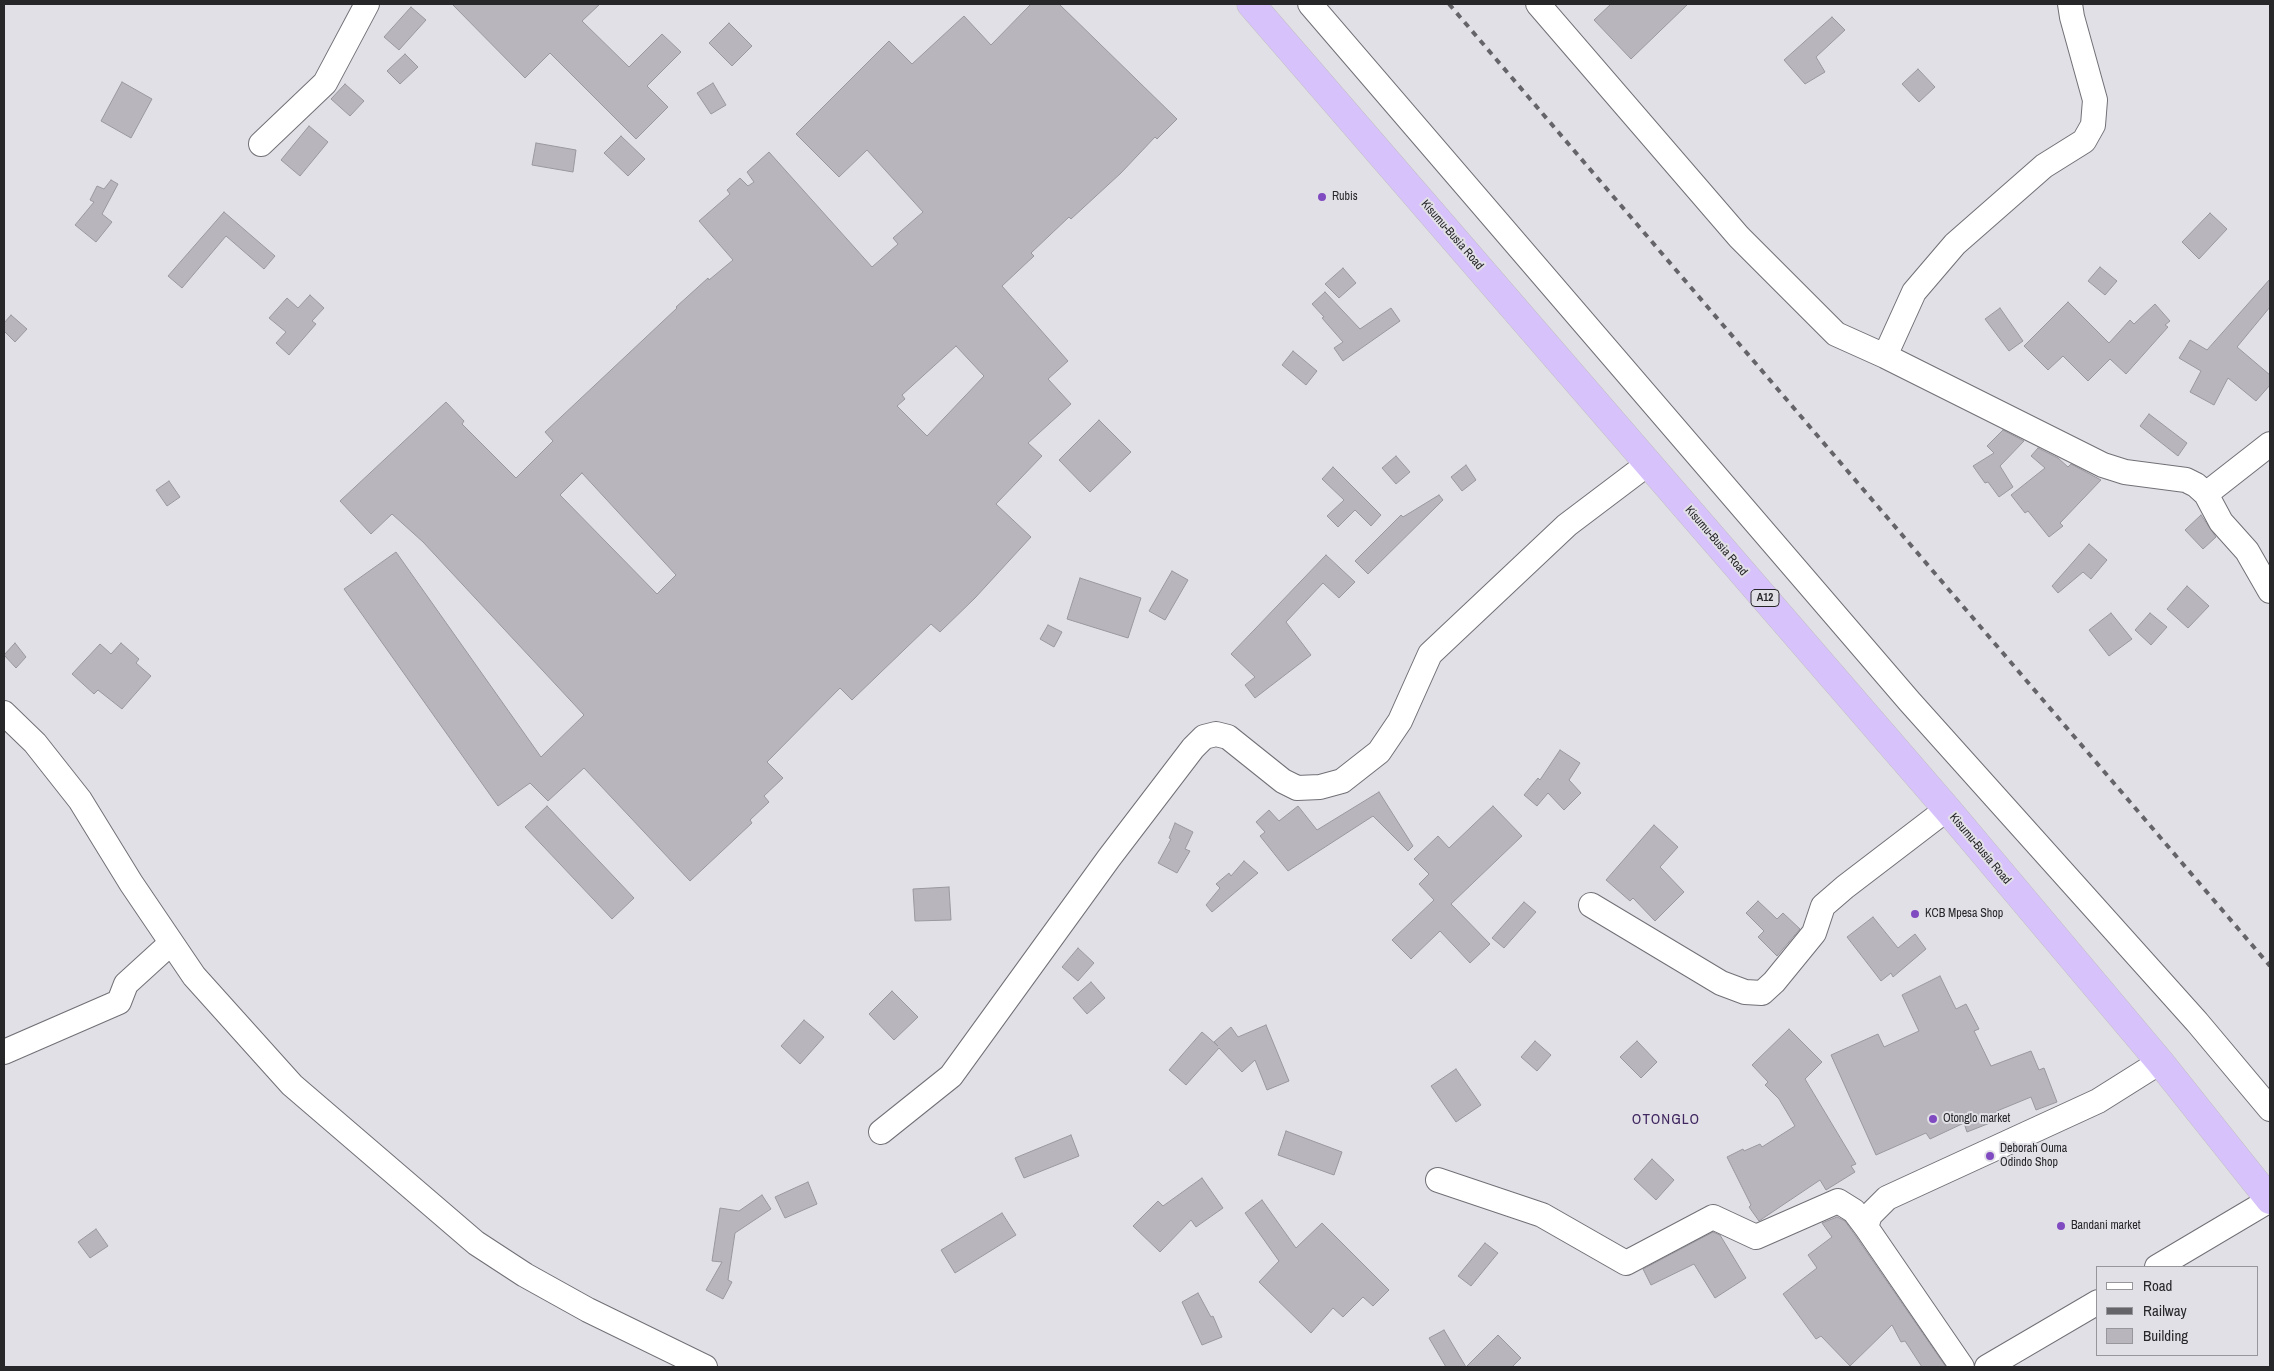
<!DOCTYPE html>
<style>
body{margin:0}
#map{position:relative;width:2274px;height:1371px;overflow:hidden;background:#e2e0e7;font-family:"Archivo Narrow",sans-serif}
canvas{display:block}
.frame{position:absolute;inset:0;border:5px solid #272729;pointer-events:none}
.legend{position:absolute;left:2096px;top:1266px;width:162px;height:90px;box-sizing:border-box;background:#e2e0e7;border:1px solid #97969b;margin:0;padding:6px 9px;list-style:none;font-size:15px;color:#272729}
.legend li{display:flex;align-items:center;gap:10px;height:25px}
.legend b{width:25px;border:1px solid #97969b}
</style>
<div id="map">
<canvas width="2274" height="1371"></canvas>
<div class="frame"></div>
<ul class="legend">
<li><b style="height:6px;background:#fff"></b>Road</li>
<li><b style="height:6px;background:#656468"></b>Railway</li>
<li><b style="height:14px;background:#b8b6bc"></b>Building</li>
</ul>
</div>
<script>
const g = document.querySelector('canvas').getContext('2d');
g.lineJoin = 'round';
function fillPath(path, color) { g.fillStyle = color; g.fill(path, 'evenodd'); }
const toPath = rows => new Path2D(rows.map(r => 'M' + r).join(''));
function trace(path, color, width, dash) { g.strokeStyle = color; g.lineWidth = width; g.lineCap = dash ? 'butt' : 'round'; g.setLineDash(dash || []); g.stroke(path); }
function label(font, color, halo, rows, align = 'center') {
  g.font = font + ' "Archivo Narrow",sans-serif'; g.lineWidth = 4; g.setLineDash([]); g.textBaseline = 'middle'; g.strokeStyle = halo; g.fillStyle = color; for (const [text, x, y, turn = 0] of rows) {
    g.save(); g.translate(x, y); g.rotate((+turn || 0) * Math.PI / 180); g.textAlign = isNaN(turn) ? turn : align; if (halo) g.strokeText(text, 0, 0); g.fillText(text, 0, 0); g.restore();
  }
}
const building = toPath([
 [452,4,600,4,582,21,629,67,662,34,681,52,647,86,668,107,636,139,550,53,525,78,452,4],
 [1031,4,1059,4,1177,119,1157,139,1155,137,1121,173,1071,219,1069,217,1031,253,1034,256,1002,286,1068,361,1048,379,1071,404,1028,443,1042,456,996,504,1031,537,975,598,940,632,931,624,852,700,840,688,767,762,783,778,764,796,769,802,750,820,752,823,690,881,584,768,548,801,530,783,498,806,344,589,396,552,541,757,584,715,423,542,392,514,371,534,340,501,446,402,464,421,462,424,516,478,553,441,545,432,677,308,676,307,708,278,709,280,733,260,699,221,730,194,727,190,740,178,748,186,754,182,747,172,769,152,872,267,898,244,893,238,923,212,867,150,839,177,796,134,889,41,912,64,964,16,991,45,1031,4],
 [956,346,984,376,927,436,897,406,905,399,902,395,956,346],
 [582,473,676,575,657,594,560,495,582,473],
 [1611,4,1688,4,1631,59,1594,20,1611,4],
 [411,7,426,20,399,50,384,37,411,7],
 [1832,17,1845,30,1816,57,1825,72,1805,84,1784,60,1832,17],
 [729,23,752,46,732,66,709,43,729,23],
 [405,54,418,67,400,84,387,71,405,54],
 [1918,69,1935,87,1919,102,1902,84,1918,69],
 [122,82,152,99,131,138,101,121,122,82],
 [713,83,726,105,711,114,697,93,713,83],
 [345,84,364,101,350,116,331,99,345,84],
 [309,126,328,142,300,176,281,160,309,126],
 [621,136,645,159,628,176,604,153,621,136],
 [536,143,576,150,573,172,532,165,536,143],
 [111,180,118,184,102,214,112,222,96,242,75,225,94,202,90,200,97,186,104,189,111,180],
 [224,212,275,256,264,269,226,236,182,288,168,276,224,212],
 [2210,213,2227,229,2199,259,2182,242,2210,213],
 [2100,267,2117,281,2105,295,2088,281,2100,267],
 [1343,268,1356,283,1339,298,1325,284,1343,268],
 [2270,279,2270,307,2237,347,2270,375,2270,385,2256,401,2228,378,2214,405,2190,392,2201,371,2179,358,2190,340,2207,350,2270,279],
 [1325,292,1360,329,1391,308,1400,321,1343,361,1334,348,1343,342,1322,318,1324,317,1312,304,1325,292],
 [310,295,324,308,312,321,316,324,289,355,276,343,286,332,269,318,287,298,298,308,310,295],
 [2068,302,2109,343,2130,320,2134,324,2155,304,2170,321,2165,325,2168,327,2126,374,2110,359,2088,381,2063,356,2048,370,2024,346,2068,302],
 [2000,308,2023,341,2009,351,1985,319,2000,308],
 [11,315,27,329,15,342,4,331,4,323,11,315],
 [1293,351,1317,371,1306,385,1282,365,1293,351],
 [2149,414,2187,443,2178,456,2140,426,2149,414],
 [1099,420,1131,452,1090,492,1059,460,1099,420],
 [2003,430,2024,441,2000,466,2013,487,1999,497,1988,482,1985,483,1973,466,1994,453,1987,446,2003,430],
 [2038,448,2058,458,2068,467,2071,464,2101,480,2060,523,2063,526,2049,537,2028,511,2025,513,2011,495,2045,468,2031,456,2038,448],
 [1396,456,1410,472,1396,484,1382,468,1396,456],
 [1466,465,1476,480,1462,491,1451,477,1466,465],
 [1333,467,1381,515,1371,526,1355,510,1338,527,1327,516,1344,500,1322,479,1333,467],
 [169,481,180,497,167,506,156,490,169,481],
 [1439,495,1443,500,1368,574,1355,561,1401,515,1403,517,1439,495],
 [2201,515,2216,537,2203,549,2185,530,2201,515],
 [2089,544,2107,560,2091,579,2083,572,2058,593,2052,586,2089,544],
 [1326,555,1355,582,1339,598,1323,583,1286,622,1311,655,1255,698,1245,685,1255,677,1231,654,1326,555],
 [1172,571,1188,580,1165,620,1149,611,1172,571],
 [1080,578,1141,598,1128,638,1067,619,1080,578],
 [2187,586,2209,606,2188,628,2167,609,2187,586],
 [2111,613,2132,639,2109,656,2089,630,2111,613],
 [2150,613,2167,627,2151,645,2135,630,2150,613],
 [1048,625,1062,632,1054,647,1040,639,1048,625],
 [15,643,26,657,16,668,4,655,15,643],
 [121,643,139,659,136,663,151,676,122,709,98,690,94,694,72,674,100,644,111,654,121,643],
 [1560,750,1580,763,1569,780,1581,793,1564,810,1548,793,1537,806,1524,795,1538,778,1540,780,1560,750],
 [1379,792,1413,846,1408,851,1373,816,1288,871,1260,836,1265,832,1256,822,1269,810,1279,821,1298,806,1317,830,1379,792],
 [547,806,634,898,612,919,525,827,547,806],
 [1493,806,1522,836,1451,904,1490,944,1470,963,1440,931,1411,959,1392,940,1434,900,1419,884,1429,874,1414,859,1438,836,1449,848,1493,806],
 [1175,823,1193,832,1185,849,1190,851,1177,873,1158,863,1171,839,1169,838,1175,823],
 [1654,825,1678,847,1660,867,1684,892,1655,921,1633,898,1630,901,1606,880,1654,825],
 [1244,861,1258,873,1212,912,1206,905,1220,888,1216,884,1229,873,1231,876,1244,861],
 [949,887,951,920,915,921,913,889,949,887],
 [1758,901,1777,919,1783,913,1800,929,1777,956,1758,937,1764,931,1746,913,1758,901],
 [1524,902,1536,912,1504,948,1492,938,1524,902],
 [1873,917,1898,948,1915,934,1926,949,1893,977,1891,973,1881,981,1847,937,1873,917],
 [1078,948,1094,963,1078,981,1062,967,1078,948],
 [1940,976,1956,1009,1966,1004,1979,1029,1974,1031,1991,1066,2031,1051,2039,1070,2044,1068,2057,1102,2036,1110,2031,1097,1997,1111,2000,1119,1967,1132,1964,1123,1930,1139,1926,1133,1876,1155,1831,1055,1878,1034,1884,1047,1919,1031,1902,995,1940,976],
 [1091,982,1105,998,1087,1014,1073,998,1091,982],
 [892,991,918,1017,894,1040,869,1014,892,991],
 [804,1020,824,1037,800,1064,781,1046,804,1020],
 [1266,1025,1289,1081,1267,1090,1255,1060,1242,1072,1219,1048,1186,1085,1169,1070,1202,1032,1218,1046,1214,1042,1231,1027,1238,1037,1266,1025],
 [1789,1029,1822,1062,1805,1079,1856,1164,1851,1166,1855,1172,1826,1190,1820,1180,1759,1221,1749,1207,1751,1205,1727,1157,1743,1149,1744,1151,1760,1144,1762,1147,1795,1126,1779,1099,1765,1085,1768,1082,1752,1065,1789,1029],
 [1535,1041,1551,1055,1537,1071,1521,1057,1535,1041],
 [1637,1041,1657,1062,1641,1078,1620,1057,1637,1041],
 [1456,1069,1481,1105,1456,1122,1431,1086,1456,1069],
 [1286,1131,1342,1152,1334,1175,1278,1155,1286,1131],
 [1071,1135,1079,1156,1024,1178,1015,1158,1071,1135],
 [1652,1159,1674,1180,1656,1200,1634,1179,1652,1159],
 [1202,1178,1223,1208,1196,1227,1191,1220,1160,1252,1133,1226,1158,1201,1163,1206,1202,1178],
 [808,1182,817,1204,785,1218,775,1197,808,1182],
 [762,1195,771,1209,735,1233,728,1280,732,1282,723,1299,706,1290,722,1262,712,1261,720,1208,739,1211,762,1195],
 [1262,1200,1296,1248,1322,1223,1389,1290,1373,1306,1363,1297,1343,1317,1333,1308,1311,1333,1259,1282,1279,1261,1245,1213,1262,1200],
 [1002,1213,1016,1235,955,1273,941,1250,1002,1213],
 [1837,1217,1845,1221,1855,1235,1946,1367,1922,1367,1905,1341,1901,1342,1892,1325,1850,1366,1821,1336,1816,1339,1783,1294,1817,1268,1808,1255,1832,1237,1822,1223,1837,1217],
 [96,1229,108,1246,90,1258,78,1242,96,1229],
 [1713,1232,1720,1235,1746,1278,1715,1298,1694,1264,1651,1285,1643,1269,1713,1232],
 [1485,1243,1498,1253,1471,1286,1458,1276,1485,1243],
 [1198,1293,1211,1317,1213,1316,1222,1337,1202,1345,1182,1302,1198,1293],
 [1444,1330,1466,1367,1498,1335,1521,1358,1512,1367,1446,1367,1429,1338,1444,1330]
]);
fillPath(building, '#b8b6bc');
trace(building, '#9a989f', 1);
const minor = toPath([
 [1310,4,1910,702,2197,1022,2270,1109],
 [1538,4,1739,237,1836,334,1885,356,2103,465,2125,472,2186,480,2196,485,2206,494,2221,522,2247,551,2270,591],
 [261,144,325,83,367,4],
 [1885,356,1914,292,1955,244,2044,166,2084,141,2093,125,2095,100,2072,17,2070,4],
 [2206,494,2270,444],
 [4,713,35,743,80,800,131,883,194,976,292,1085,476,1243,525,1275,588,1310,705,1367],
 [1591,905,1721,983,1745,992,1762,993,1774,982,1814,933,1823,906,1845,887,1947,809],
 [4,1052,119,1002,126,984,171,943],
 [881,1132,951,1076,1109,858,1193,748,1204,737,1216,734,1228,737,1283,781,1297,788,1320,787,1342,781,1379,752,1400,721,1430,654,1567,525,1649,463],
 [1438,1180,1542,1215,1626,1263,1713,1217,1756,1237,1838,1201,1854,1211,1866,1227],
 [2157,1267,2270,1200],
 [1962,1367,1866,1227,1870,1215,1887,1198,2098,1101,2160,1062],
 [1987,1367,2098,1302]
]);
const trunk = toPath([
 [1251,4,1947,809,2160,1062,2270,1200]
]);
trace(minor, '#727076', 26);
trace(trunk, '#bebebf', 29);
trace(minor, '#fff', 24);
trace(trunk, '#d8c2fc', 28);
trace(toPath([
 [1449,4,2270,966]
]), '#656468', 4, [6, 6]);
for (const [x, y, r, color] of [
 [1322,197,5,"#804ac1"],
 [1915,914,5,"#804ac1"],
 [1933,1119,5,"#804ac1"],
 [1990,1156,5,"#804ac1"],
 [2061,1226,5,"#804ac1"]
]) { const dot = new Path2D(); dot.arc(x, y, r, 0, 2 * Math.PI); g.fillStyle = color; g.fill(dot); trace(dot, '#e2e0e7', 2); }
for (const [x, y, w] of [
 [1765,598,28]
]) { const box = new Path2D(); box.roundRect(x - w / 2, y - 8.5, w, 17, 4); g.fillStyle = '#e2e0e7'; g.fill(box); trace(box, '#272729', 1); }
label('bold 11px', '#272729', null, [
 ["A12",1765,598]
]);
label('12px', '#272729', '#e2e0e7', [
 ["Rubis",1332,197],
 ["KCB Mpesa Shop",1925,914],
 ["Otonglo market",1943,1119],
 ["Deborah Ouma",2000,1149],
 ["Odindo Shop",2000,1163],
 ["Bandani market",2071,1226]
], 'left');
label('12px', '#272729', '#e2e0e7', [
 ["Kisumu-Busia Road",1452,235,49],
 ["Kisumu-Busia Road",1716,541,49],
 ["Kisumu-Busia Road",1980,849,50]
]);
g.letterSpacing = '1px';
label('15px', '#402760', '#e2e0e7', [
 ["OTONGLO",1666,1120]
]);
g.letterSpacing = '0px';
</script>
